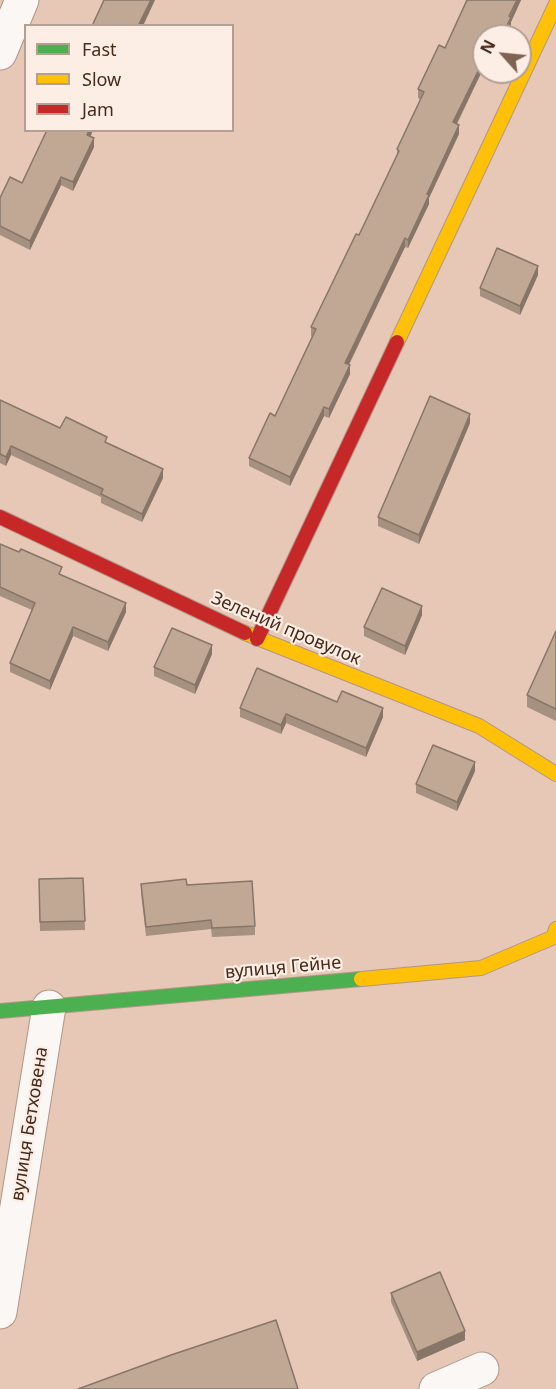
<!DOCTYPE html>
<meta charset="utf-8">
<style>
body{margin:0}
#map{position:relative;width:556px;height:1389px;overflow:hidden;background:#e7c7b6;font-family:"Noto Sans",sans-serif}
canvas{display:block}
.legend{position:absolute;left:24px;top:24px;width:210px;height:108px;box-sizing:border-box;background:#fcede5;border:2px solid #b49f94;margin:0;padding:8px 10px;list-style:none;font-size:18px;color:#472b1b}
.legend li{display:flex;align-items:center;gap:12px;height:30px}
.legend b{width:30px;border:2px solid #b49f94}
.north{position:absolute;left:472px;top:24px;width:60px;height:60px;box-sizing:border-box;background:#fcede5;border:2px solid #b49f94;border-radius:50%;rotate:297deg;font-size:16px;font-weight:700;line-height:24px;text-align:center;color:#472b1b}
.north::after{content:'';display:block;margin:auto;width:21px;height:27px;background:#7f6251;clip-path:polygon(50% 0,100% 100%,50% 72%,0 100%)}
</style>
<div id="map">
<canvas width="556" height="1389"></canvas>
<ul class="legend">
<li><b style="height:8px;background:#4caf50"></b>Fast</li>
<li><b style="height:8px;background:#ffc107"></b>Slow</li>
<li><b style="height:8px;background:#c62828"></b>Jam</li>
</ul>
<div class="north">N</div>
</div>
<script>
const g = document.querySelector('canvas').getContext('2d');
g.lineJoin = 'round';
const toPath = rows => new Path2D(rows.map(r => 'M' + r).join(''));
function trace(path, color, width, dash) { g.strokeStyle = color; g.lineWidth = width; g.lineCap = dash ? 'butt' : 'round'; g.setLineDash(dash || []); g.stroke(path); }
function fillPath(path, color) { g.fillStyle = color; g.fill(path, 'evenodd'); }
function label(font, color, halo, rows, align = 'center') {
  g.font = font + ' "Noto Sans",sans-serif'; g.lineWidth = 4.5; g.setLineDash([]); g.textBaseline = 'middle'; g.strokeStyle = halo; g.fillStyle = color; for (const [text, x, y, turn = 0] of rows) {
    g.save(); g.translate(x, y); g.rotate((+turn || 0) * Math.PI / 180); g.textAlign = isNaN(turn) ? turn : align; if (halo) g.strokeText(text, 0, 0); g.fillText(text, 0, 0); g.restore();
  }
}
const street = toPath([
 [0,53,22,0],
 [0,1312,49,1007],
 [436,1389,482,1369]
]);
const fast = toPath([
 [0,1011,361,979]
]);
const slow = toPath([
 [397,342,556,4],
 [245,633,479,726,556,774],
 [361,979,481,968,554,937,556,929]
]);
const jam = toPath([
 [0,517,245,633],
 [257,639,397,342]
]);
trace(street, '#b19687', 35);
trace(fast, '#b19687', 16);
trace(slow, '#b19687', 16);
trace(jam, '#b19687', 16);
trace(street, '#fbf7f4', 33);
trace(fast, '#4caf50', 14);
trace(slow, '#ffc107', 14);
trace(jam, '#c62828', 14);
fillPath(toPath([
 [467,0,521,0,511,22,511,26,484,36,484,67,457,124,459,134,429,198,429,204,408,248,405,247,349,365,350,374,329,418,324,416,290,486,249,466,249,458,275,416,312,337,311,336,311,327,359,235,397,157,397,149,421,100,418,98,418,89,445,48],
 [93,130,91,136,94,147,73,191,61,185,30,250,0,235,0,198],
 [538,275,520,315,480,296,480,288],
 [0,400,60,428,107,443,163,478,142,522,101,503,101,497,11,455,6,466,0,463],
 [470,423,419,544,378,526,378,517],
 [0,544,62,575,126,612,108,651,73,636,50,690,10,672,10,663,32,610,0,596],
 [422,615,405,655,364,636,364,627],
 [556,631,556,721,527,707,527,695],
 [212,654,195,694,154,676,154,667],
 [337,702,383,717,366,757,286,723,281,734,240,717,240,708],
 [475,771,457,811,416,793,416,784],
 [83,878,85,930,40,931,39,879],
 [141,884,187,885,255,926,255,935,212,937,211,929,146,936,141,893],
 [391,1293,465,1340,417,1361,391,1302]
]), '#a6907f');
fillPath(toPath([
 [151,0,155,0,143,26,139,24],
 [517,0,521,0,511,22,511,26,506,36,502,36],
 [484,59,484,67,453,131,453,122],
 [459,125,459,134,429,198,429,204,408,248,408,240,427,194],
 [89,130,93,130,87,144,87,135],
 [94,138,94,147,73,191,73,182],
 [61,177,61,185,30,250,30,241],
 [405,238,405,247,345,372,345,363],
 [538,266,538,275,520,315,520,306],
 [350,365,350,374,329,418,329,409],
 [324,407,324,416,290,486,290,477],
 [470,414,470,423,419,544,419,535],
 [11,446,11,455,6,466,6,457],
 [163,469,163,478,142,522,142,514],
 [126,603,126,612,108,651,108,642],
 [422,606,422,615,405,655,405,646],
 [73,627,73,636,50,690,50,681],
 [212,645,212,654,195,694,195,685],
 [383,708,383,717,366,757,366,748],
 [286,714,286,723,281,734,281,725],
 [475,762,475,771,457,811,457,802],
 [465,1331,465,1340,417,1361,417,1352]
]), '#877668');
const building = toPath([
 [104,0,151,0,139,24,142,26,92,26,104,0],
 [467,0,517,0,509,16,511,17,502,36,484,36,484,59,453,122,459,125,427,194,429,195,408,240,405,238,345,363,350,365,329,409,324,407,290,477,249,458,270,413,275,416,316,329,311,327,356,234,359,235,399,151,397,149,424,92,418,89,439,45,445,48,467,0],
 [47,130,89,130,87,135,94,138,73,182,61,177,30,241,0,226,0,198,10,177,22,183,47,130],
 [497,248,538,266,520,306,480,288,497,248],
 [430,396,470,414,419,535,378,517,430,396],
 [0,400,60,428,66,417,107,437,105,442,163,469,142,514,101,494,103,489,11,446,6,457,0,454,0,400],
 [0,544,19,552,21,549,62,567,59,574,126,603,108,642,73,627,50,681,10,663,35,603,0,587,0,544],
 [382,588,422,606,405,646,364,627,382,588],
 [172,628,212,645,195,685,154,667,172,628],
 [556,631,556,709,527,695,556,631],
 [257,668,337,702,342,691,383,708,366,748,286,714,281,725,240,708,257,668],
 [433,745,475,762,457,802,416,784,433,745],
 [83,878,85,921,40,922,39,879,83,878],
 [186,879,187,885,252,881,255,926,212,928,211,920,146,927,141,884,186,879],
 [440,1272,465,1331,417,1352,391,1293,440,1272],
 [276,1320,298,1389,78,1389,171,1355,276,1320]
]);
fillPath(building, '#c1a894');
trace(building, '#877668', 1.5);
label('18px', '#472b1b', '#fcede5', [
 ["Зелений провулок",286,629,23],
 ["вулиця Гейне",283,968,-5],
 ["вулиця Бетховена",30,1124,-81]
]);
</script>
